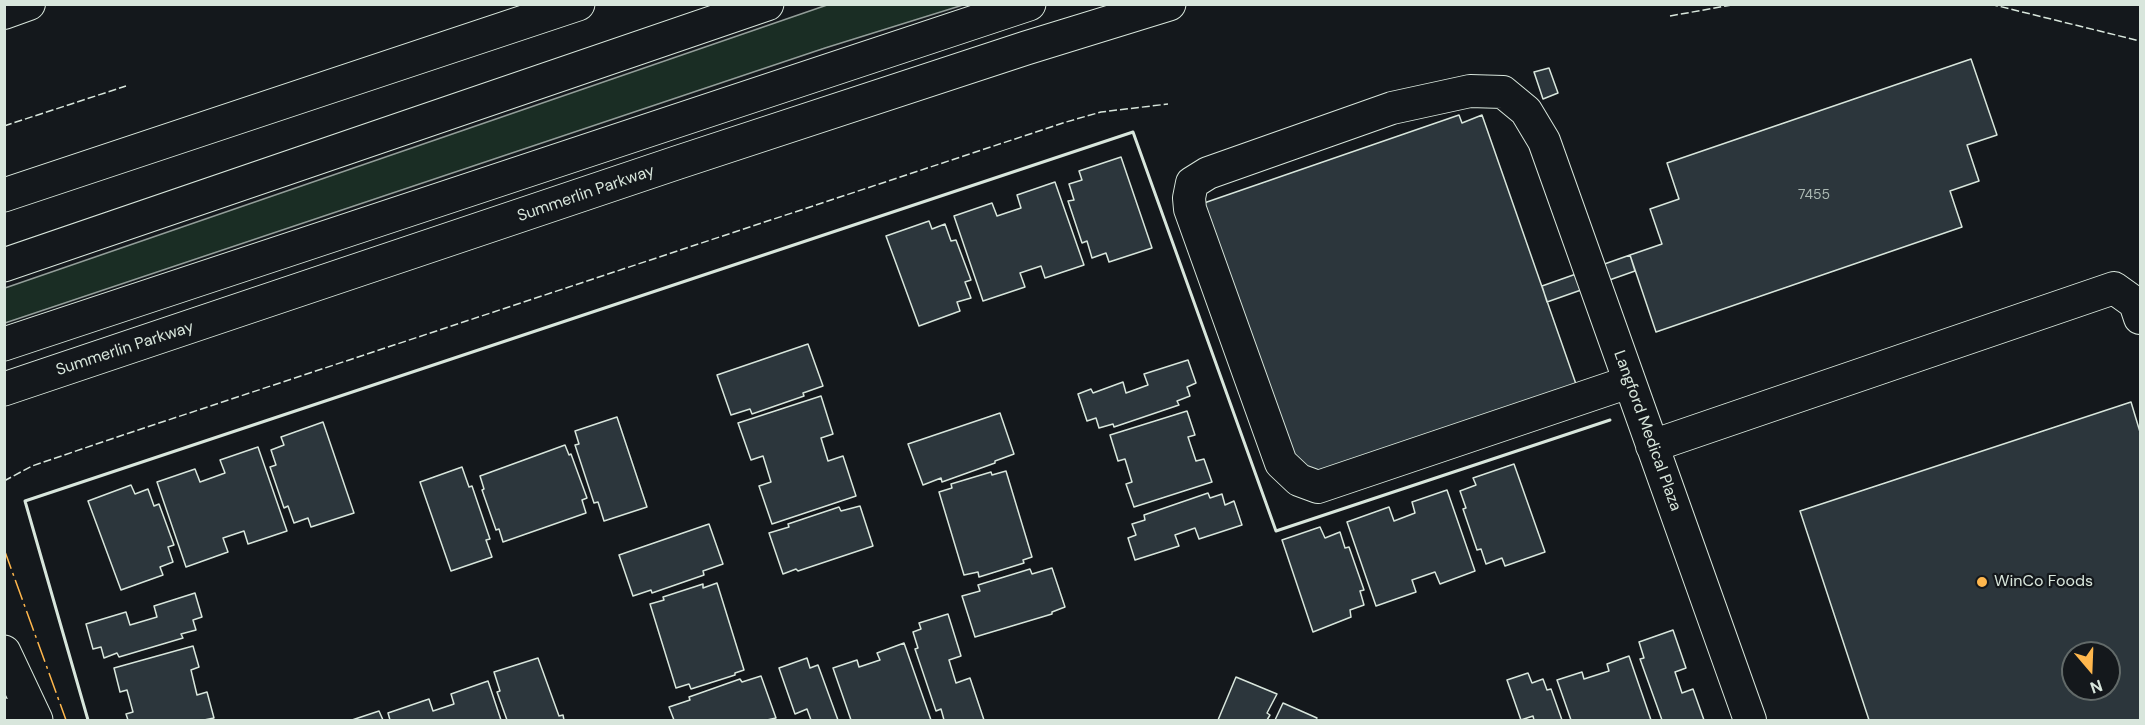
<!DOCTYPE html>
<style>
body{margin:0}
#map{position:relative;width:2145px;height:725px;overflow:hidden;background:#14181c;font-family:"DM Sans",sans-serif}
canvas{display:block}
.frame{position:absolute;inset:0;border:6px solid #d8e6dc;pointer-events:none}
.north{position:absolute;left:2061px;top:641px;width:60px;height:60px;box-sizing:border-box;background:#14181c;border:2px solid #626a69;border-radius:50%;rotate:161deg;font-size:16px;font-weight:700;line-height:24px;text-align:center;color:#d8e6dc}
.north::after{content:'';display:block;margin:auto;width:21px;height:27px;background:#ffb74d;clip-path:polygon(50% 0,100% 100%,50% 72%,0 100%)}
</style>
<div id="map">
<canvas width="2145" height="725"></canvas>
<div class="frame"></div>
<div class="north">N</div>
</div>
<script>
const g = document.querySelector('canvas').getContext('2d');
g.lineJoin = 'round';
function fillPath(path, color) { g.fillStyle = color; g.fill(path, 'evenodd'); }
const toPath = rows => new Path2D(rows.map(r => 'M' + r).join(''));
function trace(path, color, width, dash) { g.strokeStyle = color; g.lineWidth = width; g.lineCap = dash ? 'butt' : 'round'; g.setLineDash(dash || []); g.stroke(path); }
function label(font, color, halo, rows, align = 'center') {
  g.font = font + ' "DM Sans",sans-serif'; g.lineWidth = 4.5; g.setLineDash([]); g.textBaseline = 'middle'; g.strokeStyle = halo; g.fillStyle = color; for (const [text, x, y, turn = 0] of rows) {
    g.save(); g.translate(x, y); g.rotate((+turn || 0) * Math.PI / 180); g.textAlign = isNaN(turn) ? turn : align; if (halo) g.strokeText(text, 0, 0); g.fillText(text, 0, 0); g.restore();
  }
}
const green = toPath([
 [830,4,963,5,825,48,5,323,5,288,830,4]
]);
fillPath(green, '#1a2d24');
trace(green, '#939e99', 1.5);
const building = toPath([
 [1971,59,1997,135,1967,145,1979,181,1950,191,1962,227,1656,332,1630,255,1662,244,1650,209,1679,199,1667,163,1971,59],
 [1549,68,1558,93,1543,99,1534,72,1549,68],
 [1459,115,1462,123,1482,115,1577,387,1322,475,1293,460,1204,203,1459,115],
 [1121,157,1152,248,1109,262,1106,253,1092,258,1087,241,1082,243,1068,201,1074,200,1069,184,1082,180,1079,171,1121,157],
 [1055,182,1084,265,1045,278,1041,266,1020,273,1025,287,983,301,954,216,992,203,997,216,1021,208,1017,195,1055,182],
 [929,221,932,229,945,224,951,241,956,240,971,280,965,282,971,298,957,302,960,311,919,326,886,236,929,221],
 [1630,255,1635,271,1547,302,1542,286,1630,255],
 [808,344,823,386,803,393,804,396,752,414,750,409,731,415,717,375,808,344],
 [1188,360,1196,383,1187,387,1190,396,1177,401,1179,405,1114,427,1113,424,1099,428,1096,418,1087,421,1078,394,1091,389,1093,393,1123,382,1126,393,1148,385,1144,374,1188,360],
 [821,396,833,434,821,438,828,461,843,456,856,496,772,524,759,486,771,482,763,456,751,460,738,423,821,396],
 [2131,402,2140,432,2140,720,1869,720,1800,511,2131,402],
 [2073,653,2109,653,2109,689,2073,689,2073,653],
 [1187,411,1195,435,1188,437,1196,461,1204,459,1212,482,1134,507,1126,484,1132,482,1125,459,1118,461,1110,435,1187,411],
 [1000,413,1014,454,995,461,995,463,942,482,941,478,923,485,908,444,1000,413],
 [617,417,647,507,604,521,598,502,594,503,575,445,579,444,575,431,617,417],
 [323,422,354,513,311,527,308,518,294,523,288,506,284,508,270,467,276,465,271,450,284,445,281,437,323,422],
 [565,445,569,455,571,454,587,498,582,500,586,513,503,542,499,529,496,530,482,490,484,489,480,476,565,445],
 [258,447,287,531,248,544,244,531,223,538,228,552,186,567,157,482,195,469,200,482,225,473,220,460,258,447],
 [1514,464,1545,552,1505,566,1502,558,1486,564,1481,549,1477,550,1463,509,1466,508,1460,491,1476,485,1473,478,1514,464],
 [462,467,469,487,472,486,490,539,486,540,492,557,451,571,420,482,462,467],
 [1006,471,1032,557,1023,560,1024,563,979,577,978,572,964,575,939,492,952,488,951,484,991,472,992,475,1006,471],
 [131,485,135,494,148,489,154,506,159,504,174,545,168,547,173,562,160,567,163,575,121,590,88,501,131,485],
 [1447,490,1475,571,1440,584,1435,572,1412,580,1416,592,1376,606,1347,522,1389,507,1394,521,1415,513,1412,502,1447,490],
 [1208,493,1210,498,1222,494,1225,505,1234,501,1242,525,1199,539,1195,528,1175,535,1179,546,1135,560,1128,538,1136,535,1132,524,1145,520,1144,515,1208,493],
 [860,506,873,546,798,571,796,569,783,574,769,533,789,527,788,524,839,507,841,511,860,506],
 [709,524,723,564,703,571,704,575,652,593,651,590,633,596,619,555,709,524],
 [1320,527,1325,538,1340,532,1345,548,1349,547,1364,590,1360,591,1364,605,1350,610,1351,617,1313,632,1282,540,1320,527],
 [1052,568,1065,607,1052,612,1052,614,975,637,962,596,980,591,978,585,1030,569,1032,574,1052,568],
 [717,583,744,670,735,673,735,675,691,689,689,684,676,688,650,604,664,600,663,597,703,584,703,588,717,583],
 [195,593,202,617,193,620,196,630,181,634,183,638,119,657,117,653,104,658,101,647,93,649,86,624,126,612,130,625,157,617,154,606,195,593],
 [948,614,961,656,949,660,956,683,970,678,984,720,944,720,941,709,936,711,915,649,918,648,913,632,921,629,919,623,948,614],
 [1673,630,1686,668,1675,672,1682,693,1693,689,1704,720,1662,720,1640,659,1644,658,1639,642,1673,630],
 [904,643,931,720,851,720,833,668,857,660,859,667,880,660,877,653,904,643],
 [193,646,199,667,191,670,197,695,207,692,214,718,204,720,128,720,126,714,133,712,127,690,120,692,114,668,193,646],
 [1629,656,1651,720,1571,720,1557,680,1582,672,1584,679,1609,671,1607,664,1629,656],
 [538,658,559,716,563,715,564,720,507,720,497,692,500,691,494,672,538,658],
 [807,658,810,668,818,665,838,720,811,720,807,709,795,714,779,668,807,658],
 [1528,673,1532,683,1543,679,1547,690,1551,689,1562,720,1534,720,1533,716,1521,720,1507,680,1528,673],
 [761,676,776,718,767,720,674,720,669,707,690,700,689,697,740,679,742,682,761,676],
 [1236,677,1277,694,1267,713,1270,715,1267,720,1218,720,1236,677],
 [488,681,501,720,390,720,388,713,429,699,433,711,454,704,451,694,488,681],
 [1283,703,1317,718,1316,720,1275,720,1283,703],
 [379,711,383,720,352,720,379,711]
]);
fillPath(building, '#2c363c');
trace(building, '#d8e6dc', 1.5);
const minor = toPath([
 [4,13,29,4],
 [1629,382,1318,487,1299,480,1281,463,1190,209,1189,198,1192,183,1208,173,1392,108,1470,91,1503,92,1526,111,1544,141,1750,720],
 [1652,446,2114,288,2135,303,2140,318]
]);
const major = toPath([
 [4,652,36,720],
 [4,715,8,720]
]);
const highway = toPath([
 [4,195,578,4],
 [4,265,767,4],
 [4,344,1029,4],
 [4,389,676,163,1026,48,1169,4]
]);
trace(minor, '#d8e6dc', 34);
trace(major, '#d8e6dc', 35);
trace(highway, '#d8e6dc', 35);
trace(minor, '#14181c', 32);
trace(major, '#14181c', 33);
trace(highway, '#14181c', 33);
trace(toPath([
 [1990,4,2140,41],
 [1670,16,1737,4],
 [4,126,126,86],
 [4,481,32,466,123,435,1066,122,1101,112,1168,104]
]), '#d8e6dc', 1.5, [8, 3]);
trace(toPath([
 [88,720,25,501,1133,132,1276,531,1610,420]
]), '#d8e6dc', 3);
trace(toPath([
 [4,549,66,720]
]), '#ffb74d', 1.5, [21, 4.5, 3, 4.5]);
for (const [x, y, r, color] of [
 [1982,582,6,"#ffb74d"]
]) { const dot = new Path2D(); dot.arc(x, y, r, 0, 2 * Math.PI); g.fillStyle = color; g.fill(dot); trace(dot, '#14181c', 2); }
label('14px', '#adbab4', null, [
 ["7455",1814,195]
]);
label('16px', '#d8e6dc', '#14181c', [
 ["Summerlin Parkway",586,194,-19],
 ["Summerlin Parkway",125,349,-18],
 ["Langford Medical Plaza",1647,431,70]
]);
label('16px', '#d8e6dc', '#14181c', [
 ["WinCo Foods",1994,582]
], 'left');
</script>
